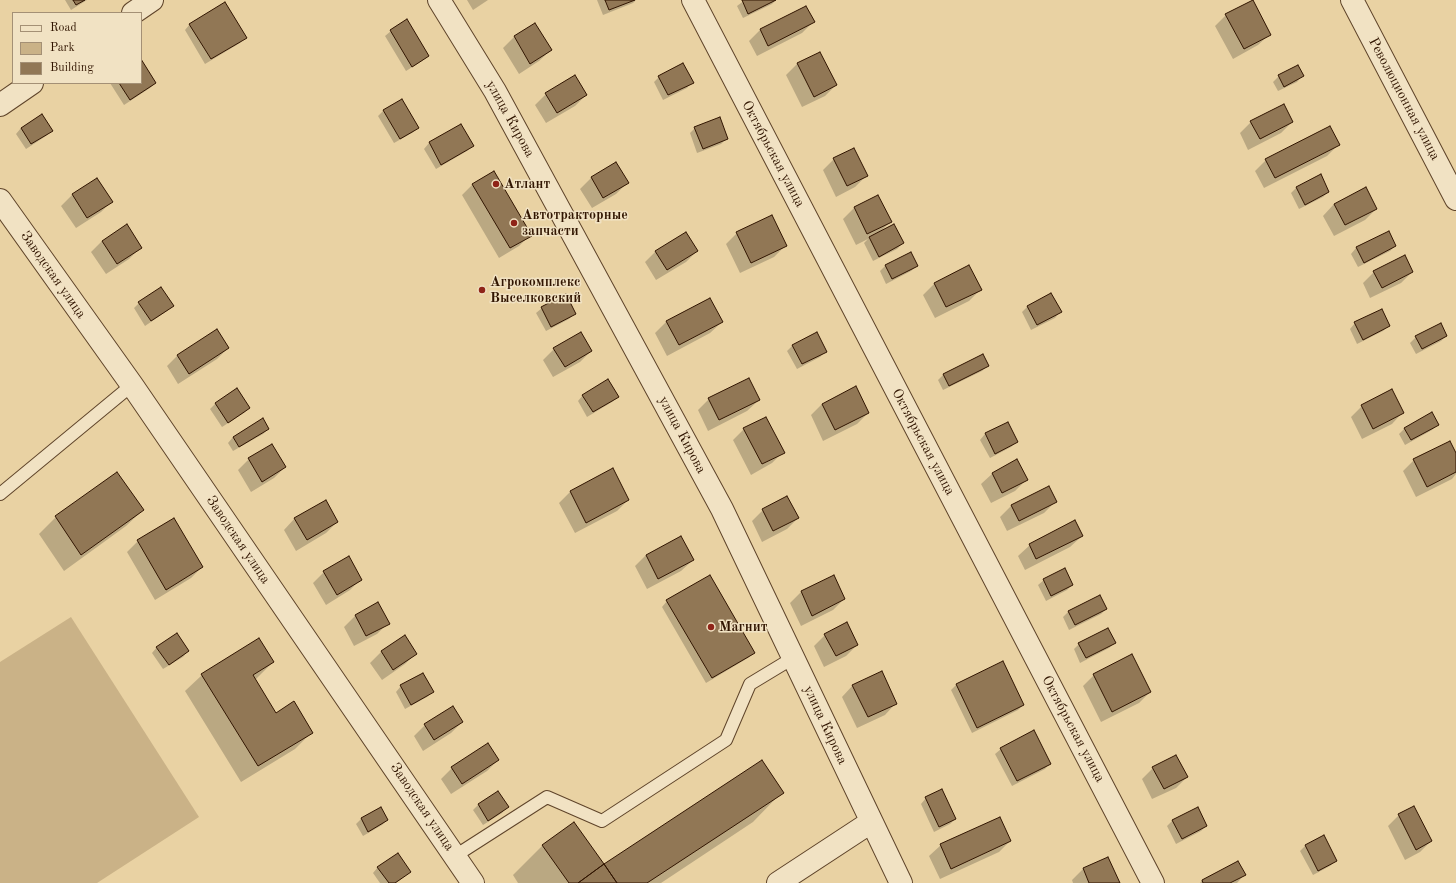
<!DOCTYPE html>
<meta charset="utf-8">
<style>
body{margin:0}
#map{position:relative;width:1456px;height:883px;overflow:hidden;background:#e9d2a3;font-family:"Old Standard TT",serif}
canvas{display:block}
.legend{position:absolute;left:12px;top:12px;width:130px;height:72px;box-sizing:border-box;background:#f1e2c3;border:1px solid #a49075;margin:0;padding:5px 7px;list-style:none;font-size:12px;color:#311501}
.legend li{display:flex;align-items:center;gap:8px;height:20px}
.legend b{width:20px;border:1px solid #a49075}
</style>
<div id="map">
<canvas width="1456" height="883"></canvas>
<ul class="legend">
<li><b style="height:5px;background:#f1e2c3"></b>Road</li>
<li><b style="height:11px;background:#cab287"></b>Park</li>
<li><b style="height:11px;background:#917755"></b>Building</li>
</ul>
</div>
<script>
const g = document.querySelector('canvas').getContext('2d');
g.lineJoin = 'round';
function fillPath(path, color) { g.fillStyle = color; g.fill(path, 'evenodd'); }
const toPath = rows => new Path2D(rows.map(r => 'M' + r).join(''));
function trace(path, color, width, dash) { g.strokeStyle = color; g.lineWidth = width; g.lineCap = dash ? 'butt' : 'round'; g.setLineDash(dash || []); g.stroke(path); }
function label(font, color, halo, rows, align = 'center') {
  g.font = font + ' "Old Standard TT",serif'; g.lineWidth = 3; g.setLineDash([]); g.textBaseline = 'middle'; g.strokeStyle = halo; g.fillStyle = color; for (const [text, x, y, turn = 0] of rows) {
    g.save(); g.translate(x, y); g.rotate((+turn || 0) * Math.PI / 180); g.textAlign = isNaN(turn) ? turn : align; if (halo) g.strokeText(text, 0, 0); g.fillText(text, 0, 0); g.restore();
  }
}
fillPath(toPath([
 [71,617,199,817,97,883,0,883,0,662]
]), '#cab287');
fillPath(toPath([
 [65,0,87,0,71,10],
 [467,0,488,0,473,10],
 [597,0,636,0,633,3,603,15],
 [745,0,776,0,772,4,743,18,737,6],
 [1226,15,1270,34,1258,45,1233,59,1215,26],
 [813,22,802,33,757,56,749,41,760,30],
 [190,24,245,37,240,43,205,64,185,30],
 [535,24,551,50,539,61,519,74,503,48,514,37],
 [391,31,428,56,422,61,406,71,385,36],
 [819,53,836,85,825,96,802,107,786,75,797,64],
 [141,61,155,83,150,88,124,105,110,83,141,83],
 [1279,76,1302,76,1297,82,1278,91,1273,82],
 [659,77,692,82,687,88,663,100,654,82],
 [546,94,586,95,575,106,546,123,535,105],
 [402,100,418,128,412,133,394,143,378,116,383,111],
 [42,115,52,130,46,136,26,149,16,134,21,128],
 [1251,122,1292,122,1281,133,1248,150,1240,133],
 [460,125,472,146,467,151,436,169,424,149,429,143],
 [695,128,727,138,721,144,697,153,690,133],
 [1338,145,1327,156,1264,188,1255,171,1266,160],
 [834,159,866,176,855,187,836,197,823,170],
 [616,163,627,183,616,194,592,208,580,189,591,178],
 [97,179,112,201,101,212,76,228,61,206,72,195],
 [473,184,530,235,519,246,499,258,462,195],
 [1296,188,1328,192,1323,197,1299,209,1291,193],
 [1334,204,1376,209,1365,220,1334,236,1323,216],
 [854,208,890,222,881,231,903,243,897,249,873,261,864,243,868,239,856,245,843,219],
 [1388,232,1395,246,1390,251,1358,267,1351,254,1356,248],
 [737,233,785,246,774,257,740,273,726,244],
 [102,241,140,248,129,259,106,274,91,252],
 [656,251,697,251,686,262,656,280,645,262],
 [910,253,917,266,911,271,886,284,880,271,885,266],
 [1374,272,1412,272,1401,283,1370,298,1363,283],
 [934,284,980,290,969,301,935,318,923,295],
 [1051,294,1060,312,1055,318,1031,330,1022,312,1027,307],
 [139,303,173,306,167,311,145,326,134,308],
 [542,308,575,313,569,319,546,331,536,313],
 [666,322,722,322,710,333,667,356,655,333],
 [1355,323,1389,326,1383,331,1357,344,1350,329],
 [1440,325,1446,336,1441,341,1416,354,1410,343,1416,337],
 [792,346,826,351,820,357,797,369,787,351],
 [228,348,217,359,178,384,167,366,178,355],
 [554,349,591,351,580,362,553,377,543,360],
 [982,355,988,365,982,371,943,390,938,380,943,375],
 [855,388,868,413,857,424,823,441,811,415,822,404],
 [236,390,249,408,244,413,222,427,210,409,215,404],
 [583,395,618,397,612,402,587,417,578,401],
 [709,399,759,400,747,411,708,431,698,410],
 [1362,406,1403,412,1392,424,1362,439,1351,417],
 [262,420,268,429,263,434,233,451,228,443,233,437],
 [1007,423,1017,442,1011,447,990,458,980,440,985,434],
 [1438,425,1432,430,1405,445,1399,434,1404,429],
 [744,429,783,452,772,463,751,475,733,440],
 [1456,455,1456,474,1452,479,1416,497,1403,471,1414,460],
 [249,459,285,467,274,478,251,492,238,470],
 [116,473,143,510,126,526,64,571,39,534,56,517],
 [993,473,1026,480,1015,491,991,503,981,484],
 [1048,487,1056,501,1044,513,1007,531,1000,517,1011,506],
 [570,492,628,500,617,511,575,533,559,503],
 [763,510,798,518,787,529,762,542,752,521],
 [295,518,337,522,326,533,296,551,284,530],
 [1082,536,1070,547,1025,570,1018,556,1030,545],
 [138,541,202,567,191,578,155,600,127,552],
 [646,555,693,560,681,571,647,589,635,566],
 [324,572,361,579,350,590,326,605,313,583],
 [833,576,844,599,833,610,801,626,790,603,801,592],
 [1044,580,1072,585,1067,590,1046,601,1038,585],
 [1100,596,1106,609,1101,614,1069,630,1063,617,1068,612],
 [667,601,754,653,748,658,706,683,662,607],
 [378,604,388,623,377,634,354,646,344,627,355,616],
 [825,635,857,645,846,656,824,667,814,646],
 [404,636,416,653,405,664,382,680,370,663,381,652],
 [1115,643,1109,648,1080,663,1074,649,1079,644],
 [157,647,188,651,183,657,163,669,152,653],
 [273,662,255,680,275,714,312,732,295,749,241,782,185,691,202,675],
 [1094,675,1150,692,1139,703,1101,722,1083,686],
 [957,684,1023,705,1018,710,972,733,951,690],
 [853,685,896,703,885,715,857,728,842,697],
 [401,686,432,692,427,697,405,709,396,692],
 [462,722,451,733,423,751,414,736,425,725],
 [1001,749,1050,763,1045,769,1012,786,995,754],
 [498,760,487,771,451,794,441,779,452,768],
 [1153,768,1187,777,1176,788,1152,799,1142,779],
 [498,792,507,807,502,813,483,825,473,810,478,805],
 [782,792,753,822,661,883,518,883,513,875,542,846,574,823,604,865],
 [926,798,955,819,950,824,934,832,921,804],
 [380,808,387,820,382,825,363,836,356,824,361,819],
 [1197,808,1206,826,1201,831,1176,844,1167,826,1172,821],
 [1399,815,1431,841,1420,852,1405,860,1388,826],
 [1324,836,1336,861,1330,866,1313,875,1300,851,1305,846],
 [1010,841,999,852,940,879,929,856,941,845],
 [1108,858,1119,883,1073,883,1072,880,1083,869],
 [1238,862,1244,875,1237,883,1200,883,1202,880],
 [378,867,410,872,396,883,380,883,373,873]
]), '#0003');
const building = toPath([
 [73,0,85,0,76,5,73,0],
 [605,0,635,0,609,10,605,0],
 [742,0,776,0,748,14,742,0],
 [1253,0,1271,35,1244,49,1225,14,1253,0],
 [225,2,247,38,211,59,189,24,225,2],
 [806,6,815,22,768,46,760,29,806,6],
 [407,19,429,56,412,67,390,30,407,19],
 [535,23,552,50,530,64,514,36,535,23],
 [820,52,837,85,814,97,797,63,820,52],
 [141,59,156,83,130,100,119,83,141,83,141,59],
 [683,63,694,83,668,95,658,76,683,63],
 [1298,65,1304,76,1284,87,1278,75,1298,65],
 [575,75,587,95,557,113,545,93,575,75],
 [402,99,419,128,400,139,383,110,402,99],
 [1284,104,1293,122,1260,139,1250,121,1284,104],
 [42,114,53,131,31,144,21,128,42,114],
 [720,117,728,139,703,149,694,127,720,117],
 [461,124,474,146,441,165,429,142,461,124],
 [1330,126,1340,145,1275,178,1265,159,1330,126],
 [854,148,868,176,847,186,833,158,854,148],
 [616,162,629,183,603,198,591,177,616,162],
 [494,171,532,236,510,248,472,184,494,171],
 [1321,174,1329,192,1305,205,1296,187,1321,174],
 [97,178,113,202,87,218,72,194,97,178],
 [1366,187,1377,209,1345,225,1334,204,1366,187],
 [878,195,892,222,867,234,854,207,878,195],
 [772,215,787,246,751,263,736,232,772,215],
 [127,224,142,248,117,264,102,241,127,224],
 [894,224,904,243,879,257,869,237,894,224],
 [1389,231,1396,246,1364,263,1356,247,1389,231],
 [686,232,698,251,667,270,655,251,686,232],
 [911,252,918,266,892,279,885,265,911,252],
 [1405,255,1413,272,1382,288,1373,271,1405,255],
 [969,265,982,290,946,307,934,283,969,265],
 [161,287,174,306,151,321,138,302,161,287],
 [1051,293,1062,312,1037,325,1027,306,1051,293],
 [566,294,576,314,551,327,541,307,566,294],
 [710,298,723,322,679,345,666,321,710,298],
 [1382,309,1390,326,1363,340,1354,322,1382,309],
 [1441,323,1447,336,1422,349,1415,336,1441,323],
 [217,329,229,348,189,374,177,355,217,329],
 [581,332,592,351,565,367,553,348,581,332],
 [817,332,827,352,802,364,792,345,817,332],
 [983,354,989,366,949,386,943,374,983,354],
 [749,378,760,400,719,420,708,398,749,378],
 [608,379,619,397,593,412,582,395,608,379],
 [856,386,869,413,835,430,822,404,856,386],
 [237,388,250,408,228,423,215,403,237,388],
 [1392,389,1404,413,1373,429,1361,405,1392,389],
 [1432,412,1439,425,1411,440,1404,428,1432,412],
 [766,417,785,453,762,464,743,428,766,417],
 [263,418,269,429,239,447,233,437,263,418],
 [1008,422,1018,442,995,454,985,433,1008,422],
 [1450,441,1456,453,1456,472,1427,487,1413,459,1450,441],
 [272,444,286,467,262,482,248,458,272,444],
 [1017,459,1028,480,1002,493,992,473,1017,459],
 [613,468,629,500,586,523,570,491,613,468],
 [117,472,144,510,81,555,55,516,117,472],
 [1049,486,1057,502,1019,521,1011,505,1049,486],
 [787,496,799,518,773,531,762,509,787,496],
 [326,500,338,522,307,540,294,518,326,500],
 [174,518,203,567,166,590,137,540,174,518],
 [1075,520,1083,536,1036,559,1029,544,1075,520],
 [681,536,694,560,658,579,646,555,681,536],
 [349,556,362,580,337,595,323,571,349,556],
 [1065,568,1073,585,1051,596,1043,579,1065,568],
 [710,575,755,653,712,678,666,600,710,575],
 [834,575,845,599,812,616,801,591,834,575],
 [1100,595,1107,609,1075,625,1068,611,1100,595],
 [378,602,390,624,366,636,355,615,378,602],
 [847,622,858,645,836,656,824,634,847,622],
 [1108,628,1116,643,1086,658,1078,643,1108,628],
 [177,633,189,651,169,665,156,647,177,633],
 [405,635,417,654,393,670,381,651,405,635],
 [259,638,274,662,253,675,276,713,294,701,313,733,258,766,201,674,259,638],
 [1132,654,1151,692,1112,712,1093,674,1132,654],
 [1003,661,1024,705,977,728,956,684,1003,661],
 [882,671,897,704,868,717,852,685,882,671],
 [423,673,434,692,411,705,400,685,423,673],
 [453,706,463,722,434,740,424,724,453,706],
 [1034,730,1051,764,1017,781,1000,748,1034,730],
 [488,743,499,760,462,784,451,767,488,743],
 [1176,755,1188,777,1164,789,1152,767,1176,755],
 [762,760,784,793,647,883,617,883,604,864,762,760],
 [942,789,956,819,939,827,925,797,942,789],
 [498,791,509,807,488,821,478,804,498,791],
 [1414,806,1432,841,1416,850,1398,814,1414,806],
 [381,807,388,820,368,832,361,818,381,807],
 [1198,807,1207,826,1182,839,1172,820,1198,807],
 [1000,817,1011,841,951,869,940,844,1000,817],
 [574,822,604,864,578,883,569,883,542,845,574,822],
 [1324,835,1337,861,1318,871,1305,845,1324,835],
 [398,853,411,872,395,883,389,883,377,867,398,853],
 [1108,857,1120,883,1089,883,1083,868,1108,857],
 [1238,861,1246,875,1230,883,1203,883,1202,880,1238,861],
 [604,864,617,883,578,883,604,864]
]);
fillPath(building, '#917755');
trace(building, '#311501', 1);
const service = toPath([
 [0,494,132,385],
 [455,856,547,797,602,821,726,740,750,684,793,658]
]);
const minor = toPath([
 [693,0,1153,883],
 [1352,0,1456,199],
 [133,13,152,0],
 [0,105,32,83],
 [0,200,132,385,473,883]
]);
const tertiary = toPath([
 [439,0,495,91,722,509,901,883],
 [778,883,871,822]
]);
trace(service, '#5f442a', 14);
trace(minor, '#5f442a', 24);
trace(tertiary, '#5f442a', 24);
trace(service, '#f1e2c3', 12);
trace(minor, '#f1e2c3', 22);
trace(tertiary, '#f1e2c3', 22);
for (const [x, y, r, color] of [
 [496,184,4,"#8f2418"],
 [514,223,4,"#8f2418"],
 [482,290,4,"#8f2418"],
 [711,627,4,"#8f2418"]
]) { const dot = new Path2D(); dot.arc(x, y, r, 0, 2 * Math.PI); g.fillStyle = color; g.fill(dot); trace(dot, '#f1e2c3', 1.5); }
label('14px', '#311501', '#f1e2c3', [
 ["Революционная улица",1404,99,62],
 ["улица Кирова",510,119,61],
 ["Октябрьская улица",773,154,62],
 ["Заводская улица",53,275,55],
 ["улица Кирова",682,435,62],
 ["Октябрьская улица",923,442,62],
 ["Заводская улица",238,540,56],
 ["улица Кирова",825,725,65],
 ["Октябрьская улица",1073,729,62],
 ["Заводская улица",422,807,56]
]);
label('bold 14px', '#311501', '#f1e2c3', [
 ["Атлант",504,184],
 ["Автотракторные",522,215],
 ["запчасти",522,231],
 ["Агрокомплекс",490,282],
 ["Выселковский",490,298],
 ["Магнит",719,627]
], 'left');
</script>
